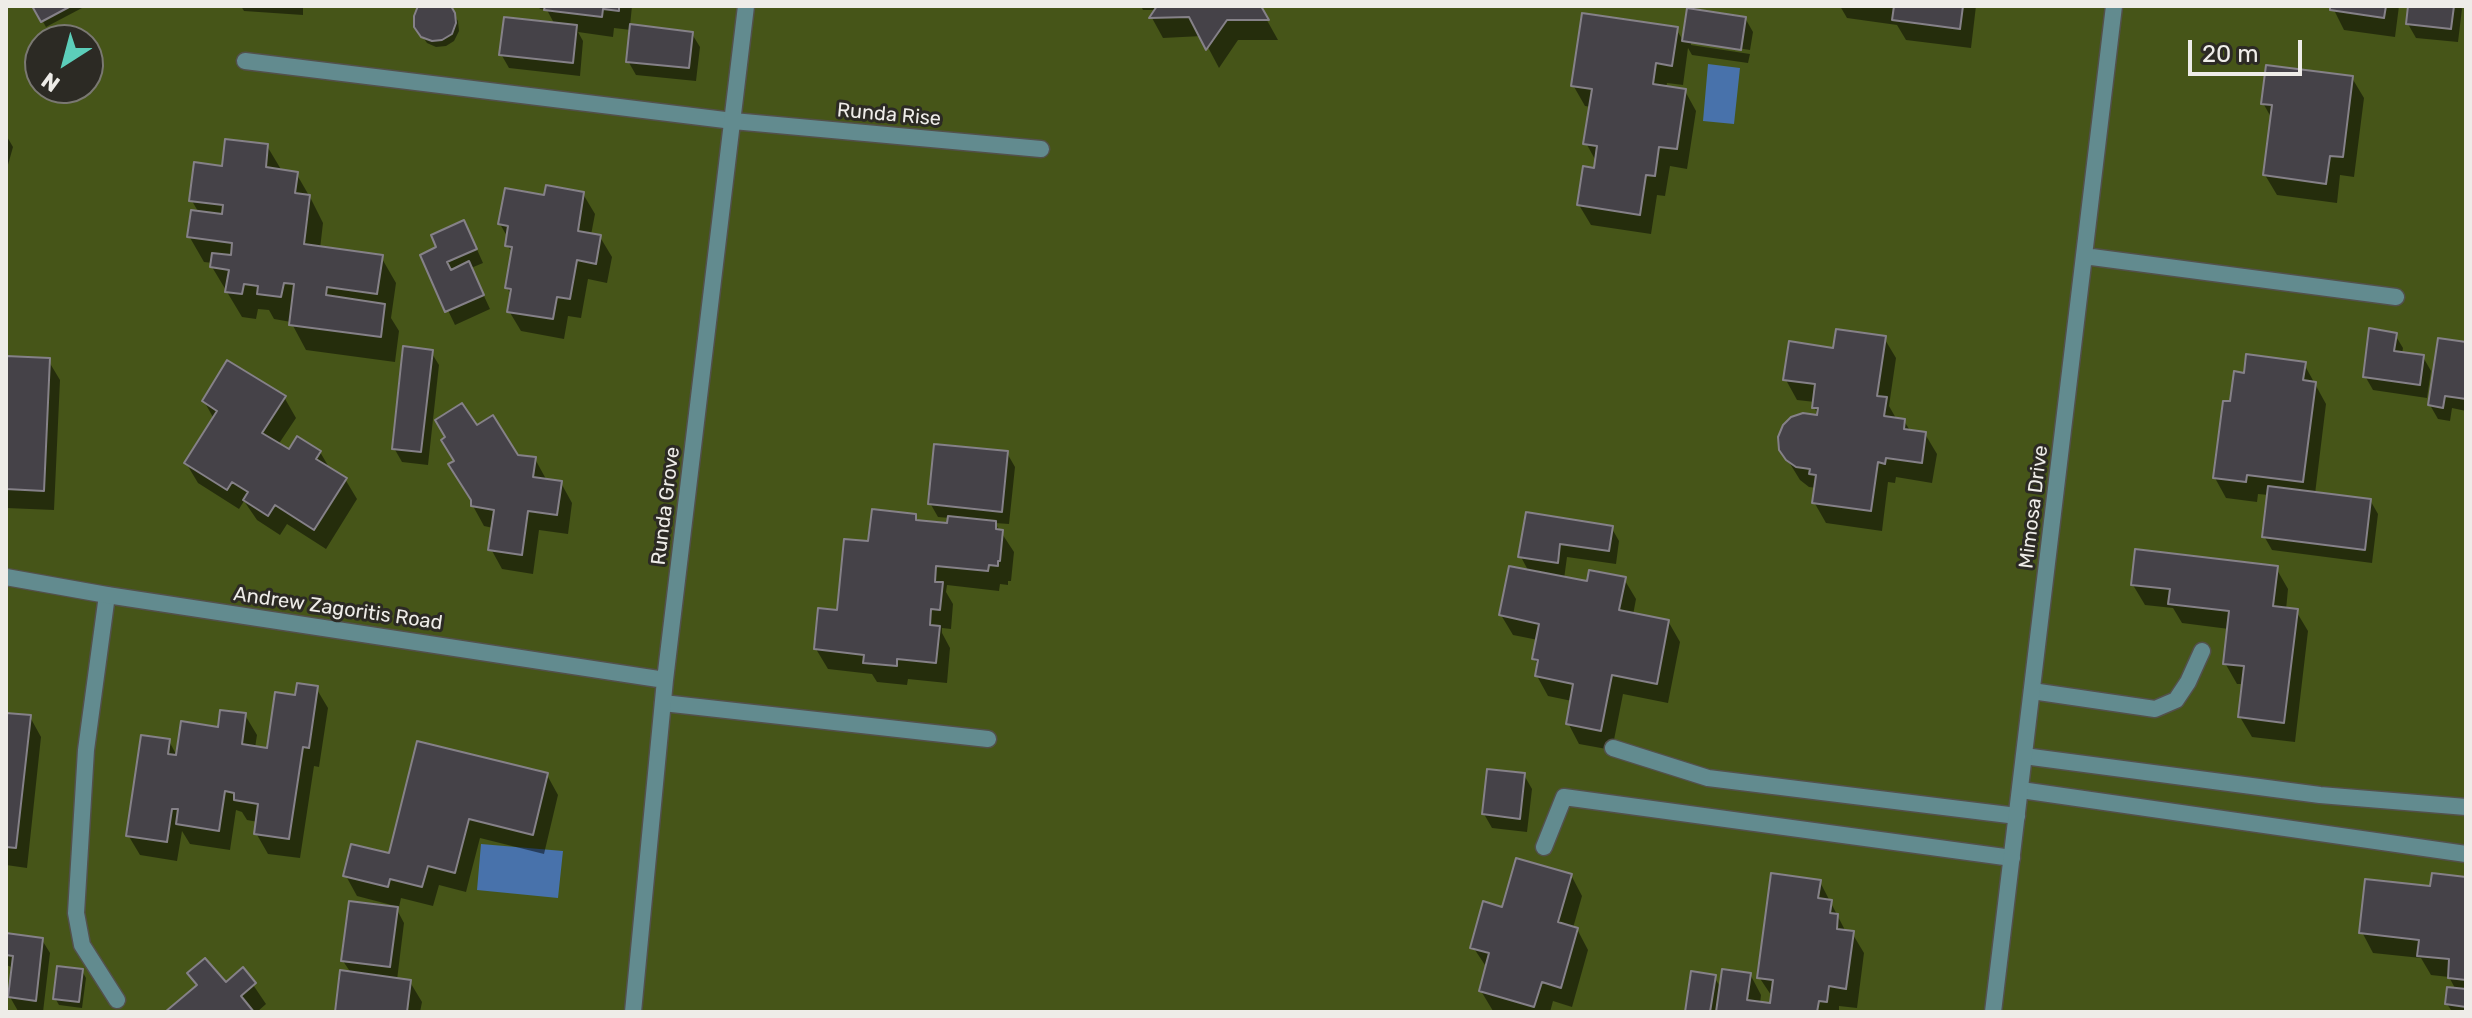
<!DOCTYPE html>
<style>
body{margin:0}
#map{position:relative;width:2472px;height:1018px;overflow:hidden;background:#36342d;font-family:Rubik,sans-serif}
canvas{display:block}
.frame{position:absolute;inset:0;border:8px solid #eeece8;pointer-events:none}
.north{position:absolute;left:24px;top:24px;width:80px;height:80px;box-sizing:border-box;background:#2c2a24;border:2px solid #7a7872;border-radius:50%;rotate:216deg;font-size:22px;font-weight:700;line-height:32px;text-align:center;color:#eeece8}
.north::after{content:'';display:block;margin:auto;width:28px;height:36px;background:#5cceba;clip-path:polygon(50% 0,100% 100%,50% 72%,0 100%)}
.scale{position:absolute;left:2188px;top:40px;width:114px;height:36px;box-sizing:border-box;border:4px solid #eeece8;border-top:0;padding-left:10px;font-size:24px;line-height:28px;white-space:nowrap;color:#eeece8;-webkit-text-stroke:6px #2c2a24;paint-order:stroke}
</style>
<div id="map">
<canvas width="2472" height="1018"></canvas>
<div class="frame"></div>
<div class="north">N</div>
<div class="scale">20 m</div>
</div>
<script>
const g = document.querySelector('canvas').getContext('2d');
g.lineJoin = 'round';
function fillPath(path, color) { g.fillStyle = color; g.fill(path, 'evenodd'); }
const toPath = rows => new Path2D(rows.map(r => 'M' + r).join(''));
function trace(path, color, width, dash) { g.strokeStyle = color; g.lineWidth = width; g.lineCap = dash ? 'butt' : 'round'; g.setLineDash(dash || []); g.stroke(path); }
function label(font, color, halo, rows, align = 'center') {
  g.font = font + ' Rubik,sans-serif'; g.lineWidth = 6; g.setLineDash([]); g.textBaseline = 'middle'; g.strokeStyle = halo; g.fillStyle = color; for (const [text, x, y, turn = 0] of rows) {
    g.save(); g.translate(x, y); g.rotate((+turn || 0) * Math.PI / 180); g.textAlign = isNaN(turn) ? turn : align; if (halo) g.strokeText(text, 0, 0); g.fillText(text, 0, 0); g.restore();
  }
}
fillPath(toPath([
 [6,6,2466,6,2466,1012,6,1012],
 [40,40,88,40,88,88,40,88]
]), '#465518');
fillPath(toPath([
 [1708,64,1740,68,1734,124,1703,121],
 [481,844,563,851,558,898,477,890]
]), '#4872ab');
fillPath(toPath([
 [34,6,80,6,82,8,46,27],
 [241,6,303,6,303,15,244,11],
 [421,6,448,6,458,21,459,31,454,41,446,46,436,47,427,43,416,27],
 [538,6,632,6,630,26,692,34,700,47,696,81,636,75,628,61,631,30,614,28,613,37,578,32,583,41,580,76,509,68,501,54,555,25,547,10,540,9],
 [1141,6,1259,6,1278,40,1238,40,1219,68,1202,36,1163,38,1152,18,1157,10,1143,10],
 [1840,6,1976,6,1971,48,1906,40,1897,25,1847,18],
 [2332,6,2399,6,2395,37,2344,30],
 [2410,6,2460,6,2462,9,2458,42,2416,38,2408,24],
 [1689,10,1745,18,1753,32,1750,50,1691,41,1691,45,1750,54,1748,63,1692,55,1688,48,1683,85,1667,83,1666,88,1685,91,1696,111,1687,169,1670,166,1665,196,1657,195,1651,234,1591,225,1579,205,1597,163,1586,143,1591,107,1585,106,1573,85,1676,29,1684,42],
 [2352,78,2364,98,2354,177,2340,175,2337,203,2277,195,2265,175,2272,119,2263,103],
 [6,135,13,147,6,172],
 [267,146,282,171,296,173,311,199,323,223,320,249,381,257,396,283,391,318,399,331,395,362,306,350,291,322,274,319,269,310,258,309,256,319,242,317,212,267,213,263,204,262,189,236,199,213,192,201,224,168],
 [583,194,595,214,591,235,600,237,612,257,607,283,588,279,581,318,568,316,564,339,521,331,509,311,512,296,507,288,513,254,507,245,508,238,500,224,545,197],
 [471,236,483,263,471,268,490,309,455,325,422,256],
 [2395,335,2403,348,2402,354,2423,357,2431,371,2427,398,2373,390,2365,376],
 [1884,338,1896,358,1889,406,1897,420,1904,421,1911,432,1925,434,1937,454,1932,483,1896,477,1895,483,1888,482,1882,531,1826,523,1814,502,1817,488,1809,487,1800,480,1781,449,1820,418,1814,407,1815,402,1797,400,1786,380,1835,350],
 [2466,344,2466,411,2452,408,2450,421,2438,419,2430,405],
 [431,352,439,365,428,465,402,462,394,448],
 [6,358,48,360,60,380,54,510,6,508],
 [2304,364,2326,404,2315,494,2370,500,2378,514,2372,563,2272,550,2264,536,2269,495,2258,494,2257,502,2226,498,2215,478,2232,404,2246,375],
 [284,397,296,418,278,445,290,452,320,452,330,469,345,479,357,499,326,549,287,524,280,535,257,520,244,501,239,509,198,483,186,463,214,419,204,401],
 [476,428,517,457,535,459,546,479,561,483,572,503,568,534,539,530,533,574,502,569,491,549,493,528,484,526,473,506,473,502,456,462],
 [1007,453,1015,467,1009,524,995,523,1014,552,1011,581,1008,581,1008,585,1000,584,999,591,947,585,946,592,953,604,951,629,942,628,942,633,950,648,947,683,908,679,907,685,877,682,872,674,828,669,816,649,839,612,870,543,915,516,919,522,949,525,950,518,938,517,930,503],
 [1527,514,1611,527,1619,541,1616,564,1567,557,1564,579,1589,584,1624,579,1636,599,1633,615,1668,621,1680,642,1668,703,1623,694,1612,750,1579,744,1568,723,1572,701,1548,696,1537,676,1539,666,1534,659,1538,640,1513,635,1501,615,1529,572,1521,557],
 [2276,568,2288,589,2286,610,2296,611,2308,631,2295,742,2252,737,2240,717,2244,684,2237,684,2225,663,2229,629,2182,623,2173,608,2145,605,2133,585],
 [316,688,328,708,319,767,314,766,300,858,268,854,256,833,258,822,247,820,242,812,236,810,230,850,190,844,182,831,177,861,140,855,128,835,169,741,177,756,245,715,257,735,255,748,268,751,297,697],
 [6,715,30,717,41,737,27,868,6,865],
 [547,775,558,795,544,854,480,838,466,892,439,885,433,906,401,898,399,907,357,896,346,876],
 [1524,775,1532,789,1527,832,1492,828,1484,814],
 [1571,875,1582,896,1573,928,1577,929,1588,950,1572,1007,1553,1001,1550,1012,1493,1011,1481,991,1487,968,1473,947,1504,909],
 [2466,879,2466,1012,2451,1010,2447,1004,2456,990,2449,977,2431,975,2421,958,2373,953,2362,932,2432,888],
 [1820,882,1846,932,1852,933,1864,953,1857,1008,1839,1006,1839,1012,1687,1012,1714,977,1721,988,1750,974,1761,995,1760,1004,1772,1005,1773,998,1759,977],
 [396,908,404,923,397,980,410,982,422,1002,420,1012,337,1012,351,973,343,961],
 [6,935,42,940,50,953,43,1012,18,1011,10,997,14,968,6,965],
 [243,970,266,1004,257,1012,168,1012,197,987,189,974,226,985],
 [82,971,86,978,82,1008,59,1005,55,998]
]), '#0007');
const building = toPath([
 [32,6,71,6,41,22,32,6],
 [418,6,451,6,455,13,456,23,452,34,442,40,432,41,421,37,414,27,414,16,418,6],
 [545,6,619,6,619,11,603,9,602,17,544,10,545,6],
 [1157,6,1261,6,1269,20,1227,20,1206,50,1189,17,1149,18,1157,6],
 [1892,6,1963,6,1960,29,1892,20,1894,6,1892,6],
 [2330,6,2386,6,2384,18,2330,10,2330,6],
 [2408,6,2454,6,2451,29,2406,24,2408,6],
 [1687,8,1746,17,1741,50,1682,41,1687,8],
 [1582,13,1678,27,1672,66,1656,63,1653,84,1686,89,1677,149,1659,147,1655,176,1646,175,1640,215,1577,205,1583,166,1594,168,1597,146,1583,144,1592,89,1571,86,1582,13],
 [504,17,577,25,573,63,499,55,504,17],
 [630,24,693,32,689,68,626,62,630,24],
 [2266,65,2353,76,2343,157,2330,156,2326,184,2263,175,2272,105,2261,104,2266,65],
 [225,139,268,144,266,167,298,172,295,193,310,195,304,244,383,255,377,294,327,287,326,295,385,304,381,337,289,325,294,284,284,283,281,297,257,294,258,286,244,284,242,294,225,292,229,270,210,267,212,253,231,255,232,243,187,237,191,210,222,214,223,205,189,201,194,162,222,166,225,139],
 [546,185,584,192,578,231,601,235,596,264,577,260,570,299,557,297,553,319,507,312,511,289,505,288,512,247,505,246,508,226,498,224,505,188,544,195,546,185],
 [464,220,477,249,447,262,451,270,469,261,484,295,445,312,420,255,436,247,431,235,464,220],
 [2369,328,2397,333,2394,351,2424,355,2420,385,2363,377,2369,328],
 [1836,329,1886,336,1877,396,1887,397,1884,416,1905,419,1904,429,1926,432,1922,463,1886,458,1885,464,1878,462,1871,511,1812,503,1816,475,1809,474,1810,469,1796,467,1786,460,1779,450,1778,437,1783,425,1791,417,1803,413,1817,415,1818,408,1812,408,1815,384,1783,380,1789,341,1833,348,1836,329],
 [2438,338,2466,342,2466,399,2445,396,2443,408,2428,405,2438,338],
 [403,346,433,350,421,452,392,449,403,346],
 [2246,354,2306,362,2303,380,2316,382,2303,482,2247,475,2246,482,2213,478,2223,401,2230,401,2234,371,2244,373,2246,354],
 [6,356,50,358,44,491,6,489,6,356],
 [227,360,286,396,262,433,289,449,297,436,321,451,316,459,347,478,314,530,275,505,268,516,243,500,248,492,232,482,227,490,184,463,217,411,202,401,227,360],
 [462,403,477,425,493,415,518,455,536,457,533,477,562,481,557,515,528,511,522,555,488,550,494,510,471,506,471,500,448,464,454,461,441,440,445,437,435,420,462,403],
 [934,444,1008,451,1002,512,928,504,934,444],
 [2268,486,2371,499,2365,550,2262,537,2268,486],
 [872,509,916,514,916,520,947,523,948,516,996,521,996,529,1003,530,1000,561,998,561,998,566,989,565,988,571,936,566,935,582,943,582,940,610,931,609,930,625,940,626,936,663,897,659,897,666,863,663,864,655,814,649,818,608,837,610,844,539,868,541,872,509],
 [1526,512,1613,526,1609,551,1560,544,1558,563,1518,557,1526,512],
 [2135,549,2278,566,2273,606,2298,609,2284,723,2238,717,2244,666,2223,664,2229,611,2168,604,2170,589,2131,585,2135,549],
 [1509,566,1587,581,1589,570,1626,577,1619,610,1669,620,1657,684,1612,675,1601,731,1566,724,1573,684,1535,676,1538,660,1532,659,1539,624,1499,615,1509,566],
 [297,683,318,686,309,748,303,747,289,839,254,834,258,804,234,800,234,793,225,791,219,831,176,824,178,809,172,809,167,842,126,836,141,735,170,739,168,754,176,755,181,721,218,727,220,710,246,713,242,744,267,748,275,692,295,695,297,683],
 [6,713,31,715,16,848,6,847,6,713],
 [417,741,548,773,533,835,469,819,455,873,428,866,422,887,390,879,388,887,343,876,351,844,389,853,417,741],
 [1487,769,1525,773,1520,819,1482,814,1487,769],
 [1516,858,1572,874,1558,922,1578,928,1561,988,1542,982,1534,1007,1479,991,1489,953,1470,948,1483,901,1502,907,1516,858],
 [1771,873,1821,880,1818,898,1832,900,1830,913,1838,914,1837,929,1854,931,1846,989,1829,986,1827,1002,1819,1001,1817,1012,1716,1012,1722,969,1751,973,1747,1000,1770,1003,1773,980,1757,978,1771,873],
 [2432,873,2466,877,2466,980,2448,978,2449,959,2417,956,2419,940,2359,933,2365,879,2430,886,2432,873],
 [349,901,398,907,390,967,341,961,349,901],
 [6,933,43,938,36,1001,8,997,13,956,6,955,6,933],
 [205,958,226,982,243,967,256,983,241,996,254,1012,165,1012,197,985,187,973,205,958],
 [57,966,83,969,79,1002,53,999,57,966],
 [340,970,411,980,407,1012,335,1012,340,970],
 [1691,971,1716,975,1710,1012,1685,1012,1691,971],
 [2447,987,2466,989,2466,1007,2445,1004,2447,987]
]);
fillPath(building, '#454248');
trace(building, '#858188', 2);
const service = toPath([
 [245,61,733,121],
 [107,595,86,750,76,913,82,945,117,1000],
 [2032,691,2155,709,2176,700,2188,682,2202,651],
 [663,703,988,739],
 [1613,748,1708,778,2017,816],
 [2024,756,2320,795,2466,807],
 [2021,790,2466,854],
 [1544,847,1564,797,2012,858]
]);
const minor = toPath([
 [733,121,1041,149],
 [2084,256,2396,297],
 [6,577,107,595,665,680],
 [633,1012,665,680,746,6],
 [1993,1012,2114,6]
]);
trace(service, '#53514b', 19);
trace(minor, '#53514b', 19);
trace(service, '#628b8f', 16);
trace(minor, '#628b8f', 16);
label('20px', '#eeece8', '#2c2a24', [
 ["Runda Rise",889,115,5],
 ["Runda Grove",666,506,-83],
 ["Mimosa Drive",2034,507,-83],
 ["Andrew Zagoritis Road",338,609,8]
]);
</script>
